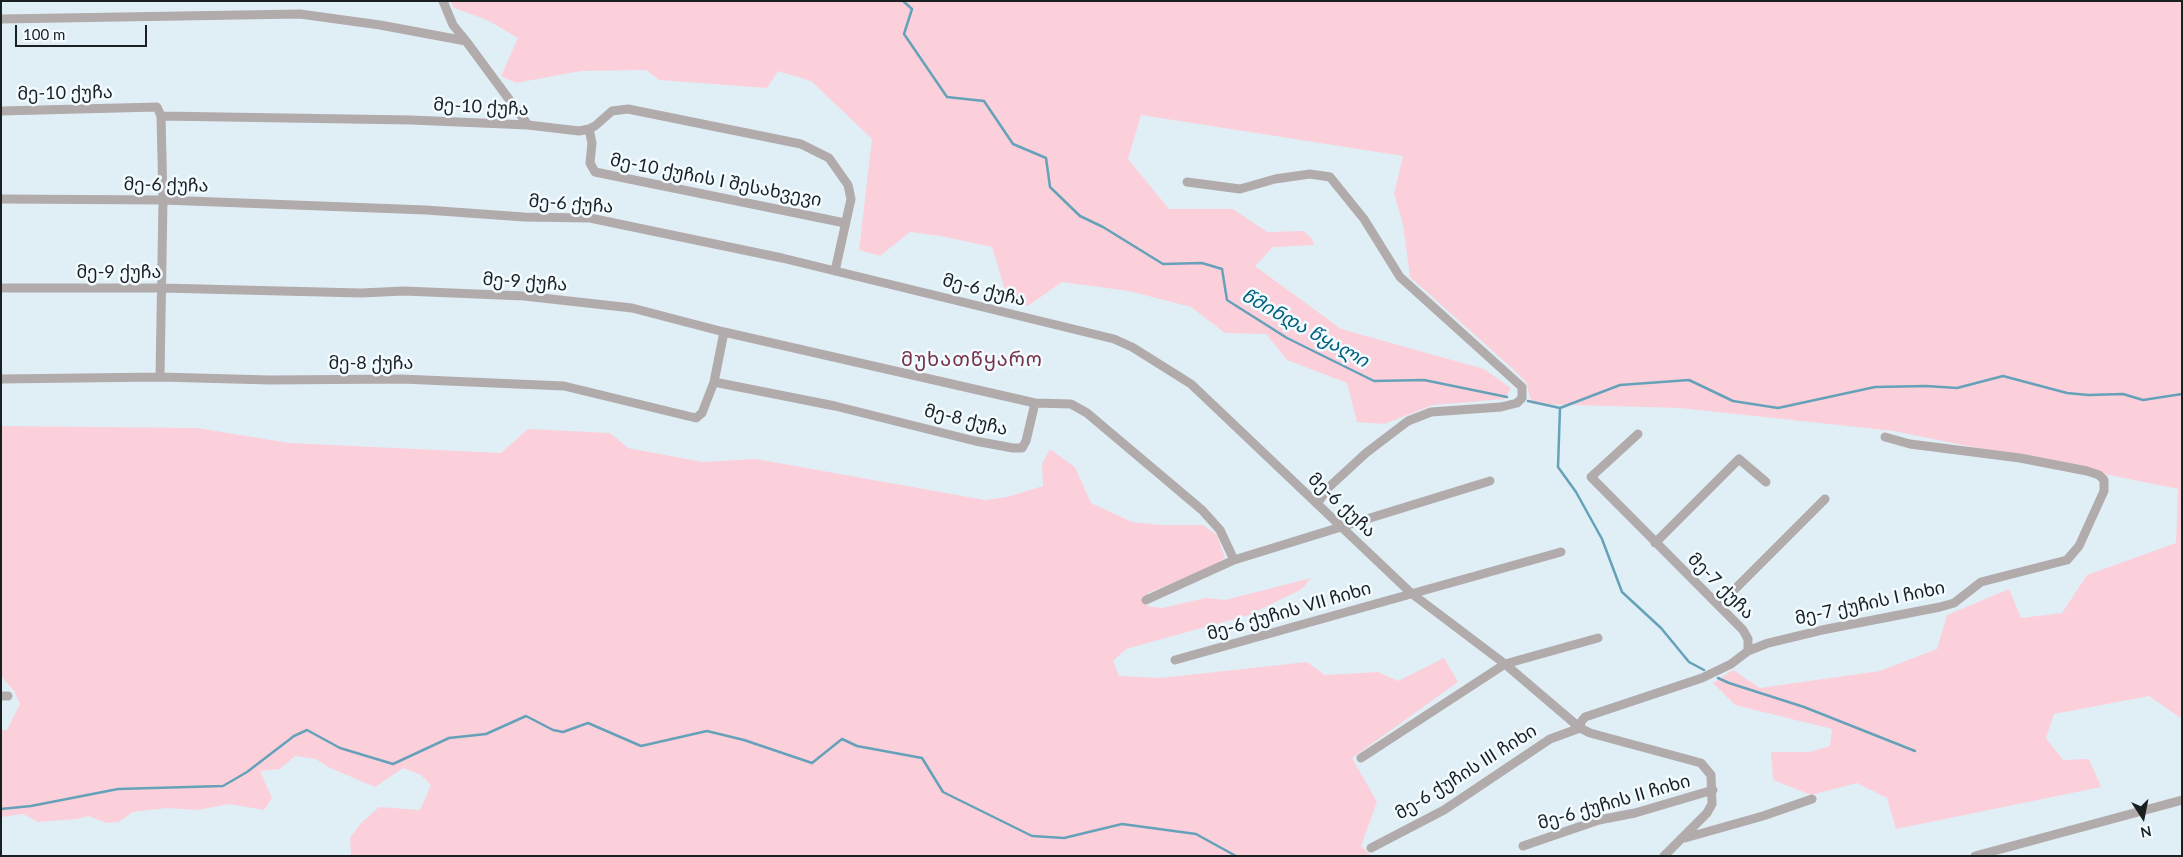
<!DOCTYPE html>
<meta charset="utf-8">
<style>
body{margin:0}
#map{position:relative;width:2183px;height:857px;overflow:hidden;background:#e0eff6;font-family:Lato,sans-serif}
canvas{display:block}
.frame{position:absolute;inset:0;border:2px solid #1a1f22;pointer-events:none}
.north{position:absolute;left:2118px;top:792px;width:50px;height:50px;-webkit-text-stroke:4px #f2fbff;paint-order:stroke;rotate:169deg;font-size:14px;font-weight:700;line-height:20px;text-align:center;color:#1a1f22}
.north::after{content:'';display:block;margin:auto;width:18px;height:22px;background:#1a1f22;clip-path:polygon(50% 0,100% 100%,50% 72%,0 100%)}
.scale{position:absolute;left:15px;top:25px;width:132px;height:22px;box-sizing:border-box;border:2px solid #1a1f22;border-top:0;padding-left:6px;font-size:15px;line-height:18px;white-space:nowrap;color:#1a1f22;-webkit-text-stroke:4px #f2fbff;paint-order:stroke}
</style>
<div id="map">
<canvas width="2183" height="857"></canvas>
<div class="frame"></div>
<div class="north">N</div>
<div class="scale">100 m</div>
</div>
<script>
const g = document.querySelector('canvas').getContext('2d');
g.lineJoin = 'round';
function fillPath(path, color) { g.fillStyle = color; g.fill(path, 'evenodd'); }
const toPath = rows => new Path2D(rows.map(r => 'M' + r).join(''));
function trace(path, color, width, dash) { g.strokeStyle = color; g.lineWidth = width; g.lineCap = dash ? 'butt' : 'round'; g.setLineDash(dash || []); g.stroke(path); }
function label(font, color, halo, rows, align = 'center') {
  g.font = font + ' Lato,"Noto Sans Georgian",sans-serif'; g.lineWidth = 5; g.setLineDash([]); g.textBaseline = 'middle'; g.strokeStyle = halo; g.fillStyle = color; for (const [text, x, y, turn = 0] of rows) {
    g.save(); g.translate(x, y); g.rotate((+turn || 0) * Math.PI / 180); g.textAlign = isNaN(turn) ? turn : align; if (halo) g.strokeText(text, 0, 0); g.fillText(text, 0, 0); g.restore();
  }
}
fillPath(toPath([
 [450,1,2182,1,2182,719,2149,696,2054,714,2046,738,2063,760,2089,759,2101,787,1896,829,1887,798,1857,783,1811,795,1773,780,1771,752,1809,752,1830,746,1832,729,1735,705,1713,683,1733,670,1760,688,1880,671,1937,649,1947,615,2009,589,2021,618,2062,613,2087,575,2176,543,2178,489,1894,431,1680,408,1532,404,1526,382,1514,370,1410,277,1403,224,1394,194,1403,156,1141,115,1128,159,1169,209,1233,209,1267,232,1304,231,1312,239,1314,245,1273,247,1255,266,1341,329,1484,369,1511,388,1505,399,1433,405,1384,424,1357,422,1347,383,1287,360,1266,334,1225,333,1191,307,1129,291,1062,282,1028,306,1008,300,992,247,941,236,910,232,880,256,859,250,872,139,811,81,778,71,767,88,659,80,646,70,581,71,516,83,501,76,518,38,487,20,454,8],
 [1,426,197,428,289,443,501,453,528,429,610,433,628,448,702,462,756,459,985,500,1007,497,1043,486,1042,464,1050,449,1075,467,1091,503,1132,522,1161,525,1203,525,1217,535,1225,558,1210,568,1148,593,1147,606,1162,608,1205,598,1225,600,1311,578,1302,589,1249,615,1126,649,1113,661,1119,676,1160,678,1307,662,1325,675,1378,672,1398,681,1444,658,1458,682,1352,758,1377,802,1361,846,1371,856,348,856,351,854,350,838,361,823,379,807,420,810,431,785,421,775,403,768,375,787,328,767,316,759,295,756,280,769,260,771,272,798,264,810,229,804,197,810,167,808,132,812,119,822,107,823,88,816,77,819,38,822,23,814,1,817,1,730,7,730,20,704,14,691,1,676]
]), '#fbd0da');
trace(toPath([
 [903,1,912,9,904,34,947,97,984,101,1013,144,1046,158,1050,187,1080,216,1103,227,1163,264,1202,263,1222,269,1227,300,1287,338,1374,381,1424,380,1507,397],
 [1528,401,1560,408,1620,385,1689,380,1733,401,1778,408,1875,387,1926,386,1957,388,2003,376,2067,393,2088,395,2123,394,2143,400,2182,394],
 [1560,408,1558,467,1576,492,1602,539,1622,592,1661,628,1689,662,1704,670],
 [1718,678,1729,683,1804,707,1915,751],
 [1,809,31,806,118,789,223,786,247,772,294,736,307,730,340,748,393,764,449,738,486,734,526,716,553,730,563,732,588,723,641,746,707,731,744,740,812,763,842,739,857,746,922,758,943,792,1032,836,1064,838,1122,824,1196,834,1236,856]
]), '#66a1ba', 2.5);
trace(toPath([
 [443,1,453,25,466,41],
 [1,19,300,14,380,25,466,41,528,125],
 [1,111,157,107,161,116,411,120,528,125,579,131,589,129,595,126,612,111,628,109,801,144,829,158,848,185,851,199,835,271],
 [589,129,592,143,590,163,595,172,845,223],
 [1187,182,1240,189,1275,179,1310,174,1330,177,1364,219,1400,277,1522,387,1522,398,1517,403,1501,407,1431,412,1408,421,1366,453,1328,488,1317,504],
 [1,199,163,200,426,210,524,217,590,218,782,258,1114,339,1132,347,1191,384,1411,593,1505,664,1580,728,1590,733,1701,763,1711,775,1712,804,1707,813,1664,856],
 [1,288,162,288,361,293,404,291,524,296,632,308,724,332,1035,403,1071,404,1087,413,1202,510,1220,530,1234,560],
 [160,377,163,200,161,116],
 [1,379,160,377,270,380,402,379,516,384,564,386,696,418,702,413,714,382,724,332],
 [714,382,835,406,975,441,1013,448,1022,448,1026,441,1035,403],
 [1655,543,1739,459,1766,482],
 [1146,600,1234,560,1490,481],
 [1720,604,1825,499],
 [1748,651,1768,643,1822,630,1940,607,1954,603,1981,582,2067,560,2079,546,2104,491,2104,480,2099,475,2087,471,2020,458,1910,444,1885,437],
 [1175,660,1561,552],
 [1,696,8,696],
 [1580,728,1581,722,1585,717,1702,678,1731,664,1748,651,1748,639,1743,630,1591,477,1638,434],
 [1361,758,1505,664,1598,638],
 [1685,838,1763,816,1812,799],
 [1523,846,1599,820,1635,813,1713,790],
 [1371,848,1444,810,1550,739,1580,728],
 [1975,856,2182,800]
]), '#b2abac', 9);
label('18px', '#1a1f22', '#f2fbff', [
 ["მე-10 ქუჩა",65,93,-1],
 ["მე-10 ქუჩა",481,107,3],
 ["მე-10 ქუჩის I შესახვევი",716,180,11],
 ["მე-6 ქუჩა",166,185,1],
 ["მე-6 ქუჩა",571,204,4],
 ["მე-9 ქუჩა",119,272],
 ["მე-9 ქუჩა",525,282,4],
 ["მე-6 ქუჩა",984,290,14],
 ["მე-8 ქუჩა",371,363],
 ["მე-8 ქუჩა",966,420,13],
 ["მე-6 ქუჩა",1342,505,43],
 ["მე-7 ქუჩა",1721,586,45],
 ["მე-7 ქუჩის I ჩიხი",1870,603,-12],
 ["მე-6 ქუჩის VII ჩიხი",1289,611,-16],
 ["მე-6 ქუჩის III ჩიხი",1466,772,-32],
 ["მე-6 ქუჩის II ჩიხი",1614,802,-16]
]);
label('italic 19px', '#00607d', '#f2fbff', [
 ["წმინდა წყალი",1305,328,29]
]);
g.letterSpacing = '1px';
label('20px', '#773247', '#f2fbff', [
 ["მუხათწყარო",972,360]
]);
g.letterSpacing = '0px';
</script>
